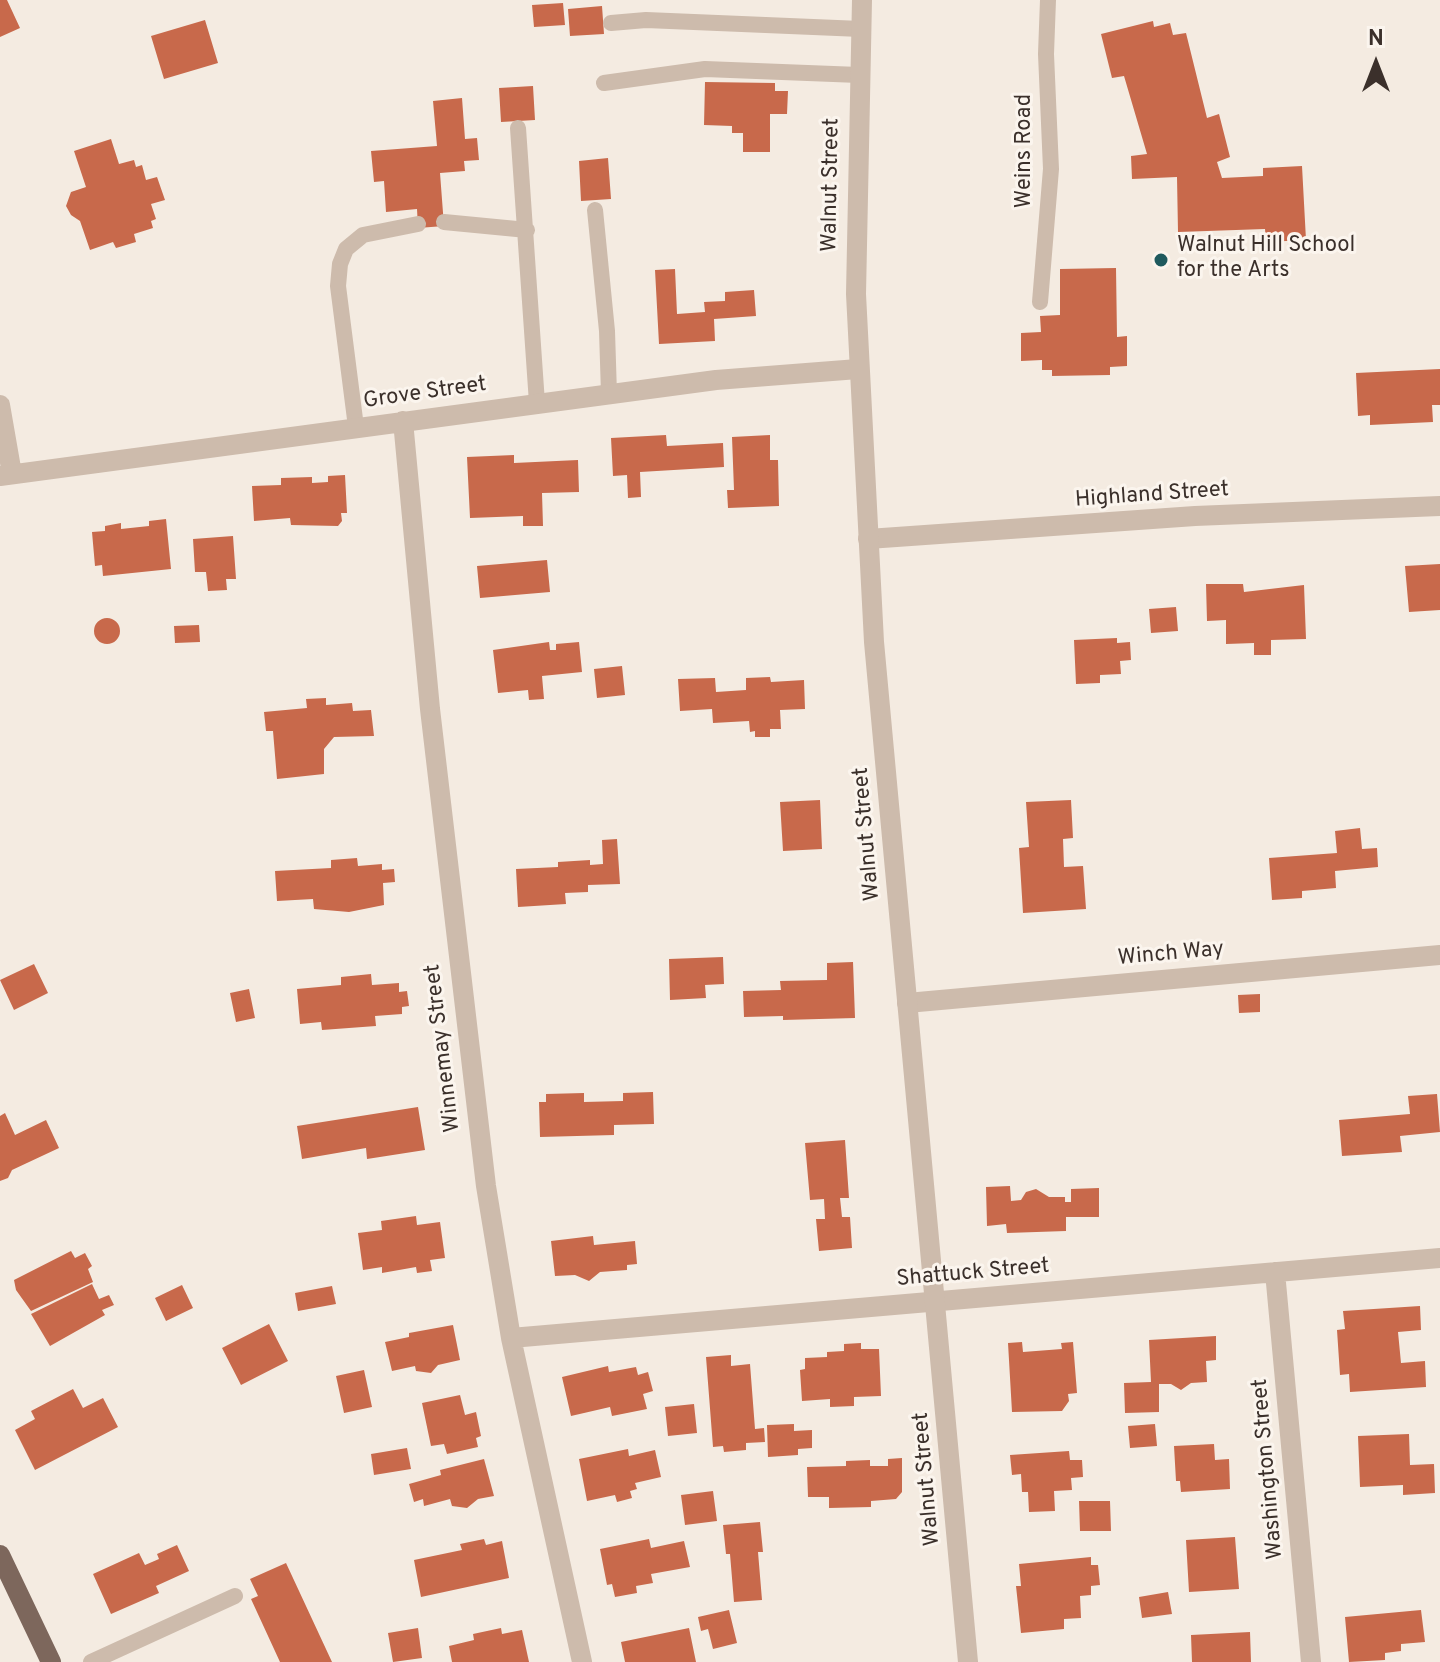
<!DOCTYPE html>
<style>
body{margin:0}
#map{position:relative;width:1440px;height:1662px;overflow:hidden;background:#f4ebe1;font-family:Overpass,sans-serif}
canvas{display:block}
.north{position:absolute;left:1336px;top:24px;width:80px;height:80px;-webkit-text-stroke:6px #fbf5ee;paint-order:stroke;rotate:0deg;font-size:22px;font-weight:700;line-height:32px;text-align:center;color:#3b302b}
.north::after{content:'';display:block;margin:auto;width:28px;height:36px;background:#3b302b;clip-path:polygon(50% 0,100% 100%,50% 72%,0 100%)}
</style>
<div id="map">
<canvas width="1440" height="1662"></canvas>
<div class="north">N</div>
</div>
<script>
const g = document.querySelector('canvas').getContext('2d');
g.lineJoin = 'round';
function fillPath(path, color) { g.fillStyle = color; g.fill(path, 'evenodd'); }
const toPath = rows => new Path2D(rows.map(r => 'M' + r).join(''));
function trace(path, color, width, dash) { g.strokeStyle = color; g.lineWidth = width; g.lineCap = dash ? 'butt' : 'round'; g.setLineDash(dash || []); g.stroke(path); }
function label(font, color, halo, rows, align = 'center') {
  g.font = font + ' Overpass,sans-serif'; g.lineWidth = 6; g.setLineDash([]); g.textBaseline = 'middle'; g.strokeStyle = halo; g.fillStyle = color; for (const [text, x, y, turn = 0] of rows) {
    g.save(); g.translate(x, y); g.rotate((+turn || 0) * Math.PI / 180); g.textAlign = isNaN(turn) ? turn : align; if (halo) g.strokeText(text, 0, 0); g.fillText(text, 0, 0); g.restore();
  }
}
fillPath(toPath([
 [0,0,7,0,20,28,0,37],
 [563,3,565,25,534,27,532,5],
 [602,6,604,34,570,36,568,9],
 [205,20,218,63,164,79,151,36],
 [1153,21,1154,27,1170,23,1173,35,1186,33,1207,118,1219,114,1230,157,1217,162,1222,178,1263,176,1263,168,1302,166,1306,240,1266,242,1265,229,1178,232,1177,177,1132,179,1131,156,1147,154,1124,76,1112,78,1101,34],
 [705,82,775,83,775,91,788,91,787,114,770,114,770,152,743,152,743,133,732,133,732,126,704,125],
 [533,86,535,120,501,122,499,88],
 [462,98,465,139,477,138,479,160,464,161,465,171,440,173,444,226,418,228,417,209,386,212,384,181,374,182,371,151,437,146,433,101],
 [111,139,119,164,134,160,136,167,142,165,146,180,157,177,165,200,151,204,156,219,151,221,153,228,134,234,136,242,116,248,113,242,90,250,80,221,71,215,66,206,71,192,86,187,74,151],
 [608,158,611,199,581,201,579,161],
 [1116,268,1117,337,1127,336,1127,366,1110,367,1110,375,1052,376,1052,370,1042,370,1042,360,1021,361,1021,333,1041,332,1040,316,1060,315,1060,269],
 [675,269,677,314,705,312,704,302,725,301,725,292,754,290,756,316,714,319,715,341,659,344,655,270],
 [1440,369,1440,405,1432,405,1433,422,1370,425,1370,415,1358,416,1356,373],
 [666,435,667,446,723,443,724,467,640,472,641,497,628,498,627,475,613,476,611,438],
 [770,435,770,460,778,460,779,506,728,508,727,490,734,490,732,437],
 [514,455,514,463,578,460,579,492,542,493,543,526,523,526,523,516,470,518,467,457],
 [345,475,347,513,341,513,342,521,338,526,291,525,290,518,254,521,252,486,281,485,281,478,312,477,312,483,328,482,328,476],
 [166,519,171,569,103,576,102,565,95,566,92,532,105,531,105,526,121,523,121,529,149,526,149,521],
 [233,536,236,579,226,579,227,590,208,591,206,572,195,572,193,539],
 [547,560,550,592,480,598,477,566],
 [1440,564,1440,610,1409,612,1405,566],
 [1206,584,1243,584,1244,592,1304,585,1306,639,1271,640,1271,655,1254,655,1254,643,1226,644,1226,620,1207,621],
 [1176,607,1178,631,1151,633,1149,609],
 '94 631a13 13 0 1 1 26 0a13 13 0 1 1-26 0Z',
 [199,625,200,642,175,643,174,626],
 [1117,638,1117,643,1130,642,1131,660,1120,661,1121,674,1100,675,1100,683,1076,684,1074,640],
 [549,642,550,650,556,650,556,644,579,642,582,672,542,676,544,699,529,700,528,690,498,693,493,650],
 [622,666,625,695,597,698,594,669],
 [770,677,771,682,804,680,805,709,780,710,781,729,770,729,770,737,755,737,755,731,750,732,749,721,713,723,712,709,680,711,678,679,715,678,716,692,746,690,746,678],
 [326,698,326,705,352,703,353,711,371,710,374,736,334,737,324,749,324,774,277,779,273,731,266,731,264,712,307,708,306,699],
 [820,800,822,849,783,851,780,802],
 [1071,800,1073,838,1063,839,1064,867,1083,866,1086,909,1023,913,1019,848,1029,847,1026,802],
 [1360,828,1362,849,1377,848,1378,867,1335,871,1336,888,1302,891,1302,898,1272,900,1269,858,1337,853,1335,831],
 [617,839,620,884,588,885,588,892,565,893,566,904,518,907,516,869,558,867,558,862,590,860,590,865,603,864,602,840],
 [357,858,358,866,382,864,382,870,394,869,395,882,383,883,384,905,349,912,314,909,313,899,277,901,275,871,331,868,331,860],
 [723,957,724,984,705,985,706,998,670,1000,669,959],
 [853,962,855,1018,783,1020,783,1016,744,1017,743,991,781,990,780,981,827,980,827,963],
 [34,964,48,993,14,1010,0,980],
 [371,974,372,985,399,983,399,992,407,991,409,1006,402,1007,402,1014,375,1016,376,1026,322,1030,321,1022,300,1024,297,989,341,985,341,977],
 [249,989,255,1018,236,1022,230,993],
 [1260,994,1260,1012,1239,1013,1238,995],
 [653,1092,654,1124,614,1125,614,1135,540,1137,539,1102,546,1102,546,1094,584,1093,584,1102,623,1101,623,1093],
 [1437,1094,1440,1132,1400,1136,1402,1152,1342,1156,1339,1120,1410,1114,1408,1096],
 [418,1107,425,1150,367,1159,366,1148,302,1159,297,1126],
 [5,1113,15,1135,46,1120,59,1148,12,1170,8,1178,0,1181,0,1116],
 [845,1140,849,1198,840,1198,842,1217,850,1217,852,1248,819,1251,816,1219,825,1219,824,1199,810,1200,805,1143],
 [1010,1186,1011,1201,1021,1200,1026,1192,1036,1189,1049,1197,1065,1197,1065,1202,1071,1202,1071,1189,1099,1188,1099,1217,1066,1217,1066,1231,1007,1233,1006,1224,987,1226,986,1187],
 [416,1216,417,1225,440,1222,445,1258,430,1260,432,1271,417,1273,416,1267,382,1273,382,1267,363,1270,358,1233,382,1230,381,1221],
 [593,1236,594,1245,635,1241,637,1264,627,1265,627,1270,600,1272,589,1281,575,1275,555,1276,551,1241],
 [71,1251,75,1258,85,1253,92,1266,88,1269,93,1282,31,1311,16,1290,14,1280],
 [92,1284,99,1299,109,1295,114,1305,102,1310,105,1315,50,1346,31,1314],
 [182,1285,193,1308,166,1321,155,1298],
 [332,1286,336,1304,298,1311,295,1293],
 [1420,1306,1421,1330,1398,1332,1401,1363,1425,1361,1426,1387,1350,1392,1349,1374,1340,1375,1337,1330,1345,1329,1343,1311],
 [269,1324,288,1361,241,1385,222,1348],
 [453,1325,460,1360,438,1365,431,1373,416,1371,415,1366,392,1371,385,1342,409,1337,409,1333],
 [1216,1336,1216,1360,1206,1361,1207,1382,1191,1383,1181,1390,1171,1384,1159,1384,1159,1412,1125,1413,1124,1383,1151,1382,1149,1340],
 [1022,1342,1023,1352,1062,1349,1061,1343,1073,1342,1077,1393,1068,1394,1069,1401,1062,1411,1012,1412,1008,1343],
 [861,1343,861,1349,879,1349,881,1396,854,1397,854,1406,830,1407,830,1399,802,1401,800,1370,805,1369,805,1358,827,1357,827,1352,844,1351,844,1344],
 [731,1355,731,1366,750,1364,755,1429,764,1428,765,1442,746,1443,746,1450,724,1452,723,1446,713,1447,706,1357],
 [608,1366,609,1372,636,1367,638,1375,648,1372,653,1391,643,1394,647,1409,612,1416,610,1407,571,1416,562,1377],
 [364,1370,372,1407,344,1413,336,1376],
 [73,1389,83,1408,103,1398,118,1427,35,1470,15,1430,35,1419,31,1411],
 [460,1395,465,1415,476,1412,481,1436,476,1438,478,1447,447,1454,444,1444,431,1446,422,1403],
 [694,1404,697,1433,668,1436,665,1407],
 [794,1424,794,1431,812,1430,812,1448,798,1449,798,1455,768,1457,767,1425],
 [1155,1424,1157,1446,1130,1448,1128,1426],
 [1409,1434,1410,1465,1434,1464,1435,1493,1403,1495,1403,1485,1360,1487,1358,1436],
 [1214,1444,1215,1460,1229,1459,1230,1489,1181,1492,1180,1481,1176,1481,1174,1446],
 [407,1448,411,1469,374,1475,371,1454],
 [628,1449,629,1456,655,1450,661,1477,635,1483,637,1489,630,1491,632,1498,617,1502,615,1495,587,1501,579,1459],
 [1069,1451,1070,1460,1082,1460,1083,1477,1071,1478,1072,1490,1054,1491,1055,1511,1029,1512,1028,1492,1022,1492,1021,1474,1012,1475,1010,1455],
 [902,1458,902,1492,896,1499,871,1501,871,1507,829,1508,829,1497,808,1497,807,1467,846,1466,846,1461,870,1460,870,1466,888,1466,888,1459],
 [484,1459,494,1496,478,1499,467,1508,452,1506,450,1499,424,1506,423,1499,414,1502,409,1484,441,1475,440,1470],
 [713,1491,717,1521,685,1525,681,1495],
 [1079,1501,1110,1501,1111,1531,1080,1531],
 [760,1522,763,1552,758,1552,762,1600,734,1602,730,1554,726,1554,723,1525],
 [1235,1537,1239,1589,1189,1592,1186,1540],
 [484,1539,486,1545,502,1541,509,1578,421,1597,414,1560,462,1550,460,1544],
 [649,1539,651,1548,684,1541,690,1567,651,1574,653,1583,636,1586,637,1593,615,1597,612,1584,607,1585,600,1549],
 [177,1545,189,1571,156,1586,159,1593,111,1614,93,1574,139,1553,145,1565,159,1559,157,1554],
 [1091,1557,1091,1565,1098,1565,1100,1585,1091,1586,1091,1595,1080,1596,1081,1618,1064,1619,1064,1629,1021,1633,1016,1586,1021,1586,1019,1564],
 [286,1563,332,1662,280,1662,251,1599,258,1596,250,1579],
 [1168,1592,1172,1614,1142,1618,1139,1597],
 [729,1610,737,1643,713,1649,708,1629,701,1631,698,1617],
 [1421,1610,1425,1642,1401,1644,1401,1651,1385,1653,1385,1660,1349,1662,1345,1617],
 [418,1628,422,1658,393,1662,388,1633],
 [501,1628,502,1634,522,1630,529,1662,452,1662,449,1646,474,1640,473,1634],
 [689,1628,696,1662,625,1662,621,1642],
 [1250,1632,1251,1662,1192,1662,1191,1635]
]), '#c8694b');
trace(toPath([
 [611,23,646,20,861,29],
 [604,83,705,69,859,75],
 [518,128,537,403],
 [595,210,607,331,609,394],
 [444,222,527,230],
 [1040,302,1051,169,1046,54,1048,0],
 [356,427,338,286,340,264,346,249,363,235,418,224],
 [91,1662,235,1596]
]), '#cdbbac', 16);
trace(toPath([
 [0,405,12,474],
 [403,421,430,709,486,1186,511,1338,582,1662],
 [0,476,716,380,858,369],
 [868,539,1195,516,1440,506],
 [907,1003,1440,955],
 [1275,1272,1311,1662],
 [511,1338,1440,1258]
]), '#cdbbac', 20);
trace(toPath([
 [862,0,856,294,874,642,968,1662]
]), '#cdbbac', 20);
trace(toPath([
 [0,1555,51,1662]
]), '#7d675c', 20);
for (const [x, y, r, color] of [
 [1161,260,8,"#1f5a5e"]
]) { const dot = new Path2D(); dot.arc(x, y, r, 0, 2 * Math.PI); g.fillStyle = color; g.fill(dot); trace(dot, '#fbf5ee', 3); }
label('22px', '#3b302b', '#fbf5ee', [
 ["Weins Road",1026,151,-90],
 ["Walnut Street",832,185,-89],
 ["Grove Street",425,394,-8],
 ["Highland Street",1152,496,-4],
 ["Walnut Street",868,834,-95],
 ["Winch Way",1171,955,-5],
 ["Winnemay Street",444,1048,-97],
 ["Shattuck Street",973,1274,-5],
 ["Washington Street",1269,1469,-95],
 ["Walnut Street",928,1479,-95]
]);
label('22px', '#3b302b', '#fbf5ee', [
 ["Walnut Hill School",1177,247],
 ["for the Arts",1177,272]
], 'left');
</script>
